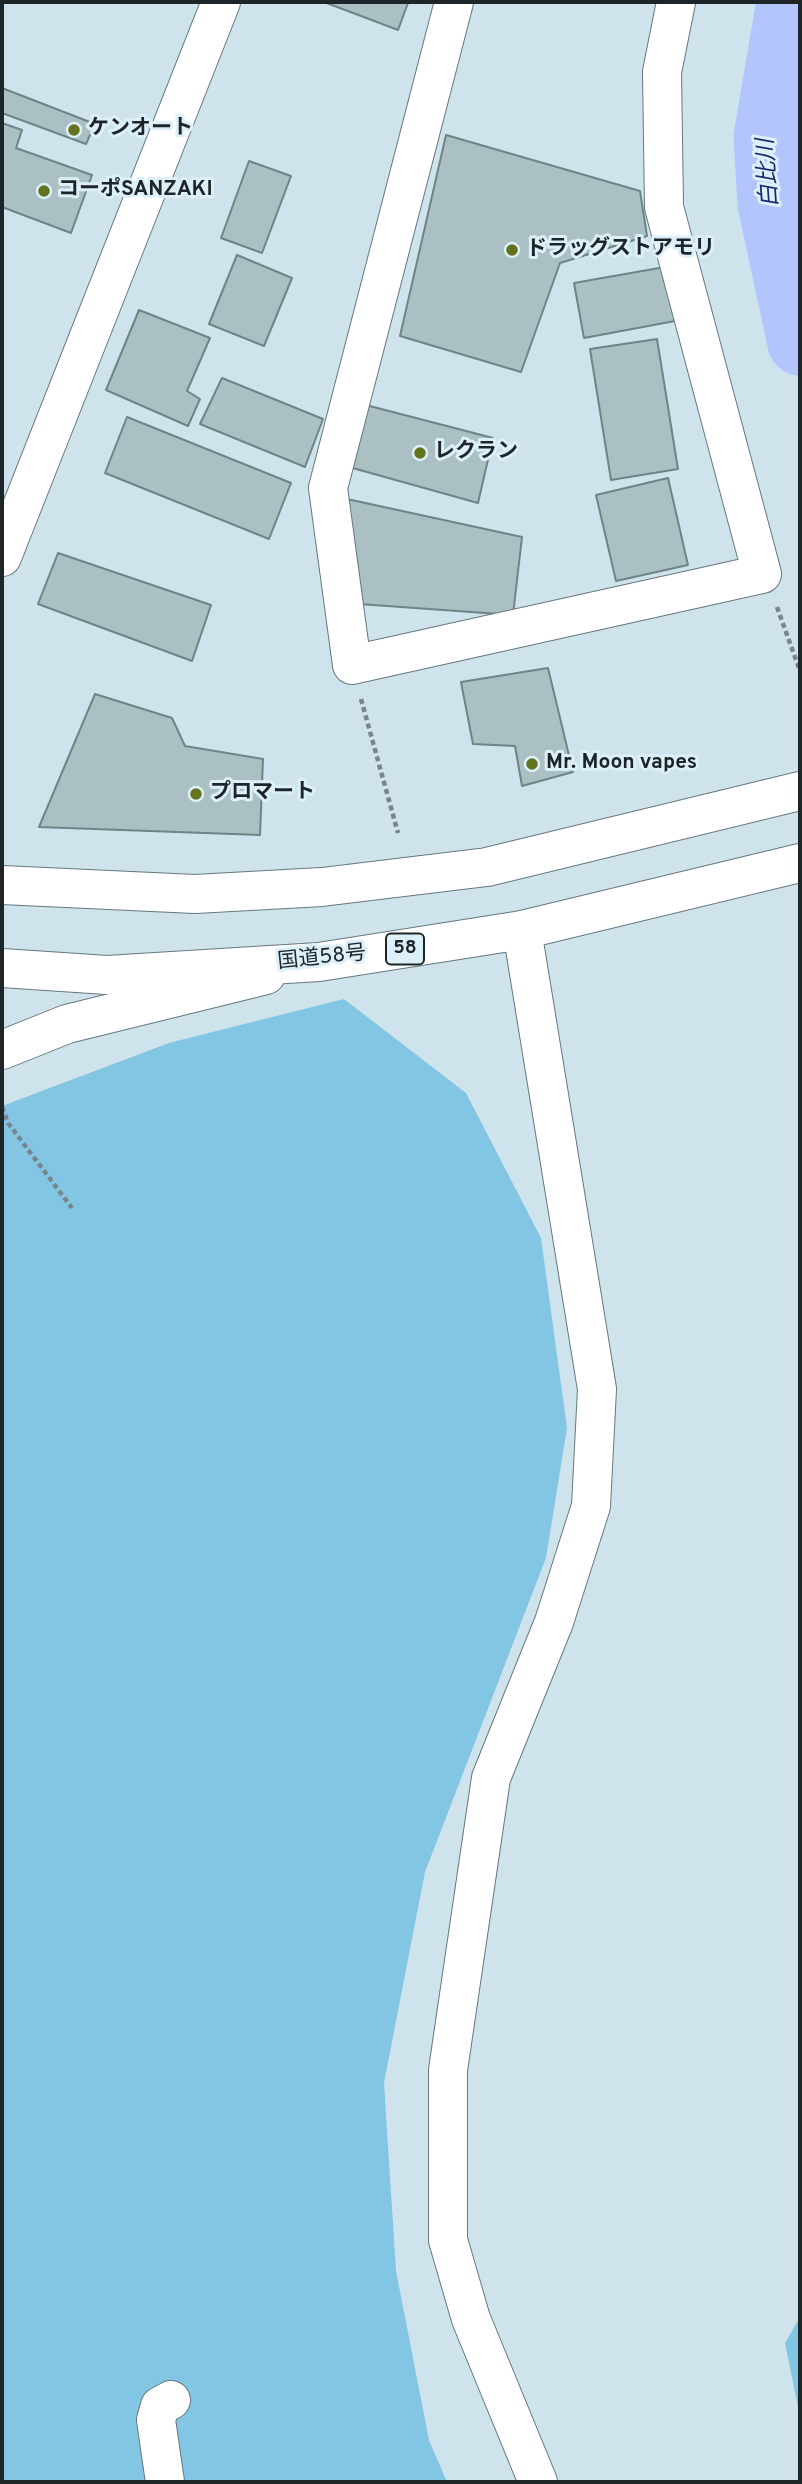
<!DOCTYPE html>
<meta charset="utf-8">
<style>
body{margin:0}
#map{position:relative;width:802px;height:2484px;overflow:hidden;background:#cfe3ec;font-family:Overpass,sans-serif}
canvas{display:block}
.frame{position:absolute;inset:0;border:4px solid #1e2529;pointer-events:none}
</style>
<div id="map">
<canvas width="802" height="2484"></canvas>
<div class="frame"></div>
</div>
<script>
const g = document.querySelector('canvas').getContext('2d');
g.lineJoin = 'round';
function fillPath(path, color) { g.fillStyle = color; g.fill(path, 'evenodd'); }
const toPath = rows => new Path2D(rows.map(r => 'M' + r).join(''));
function trace(path, color, width, dash) { g.strokeStyle = color; g.lineWidth = width; g.lineCap = dash ? 'butt' : 'round'; g.setLineDash(dash || []); g.stroke(path); }
function label(font, color, halo, rows, align = 'center') {
  g.font = font + ' Overpass,"Noto Sans JP",sans-serif'; g.lineWidth = 6; g.setLineDash([]); g.textBaseline = 'middle'; g.strokeStyle = halo; g.fillStyle = color; for (const [text, x, y, turn = 0] of rows) {
    g.save(); g.translate(x, y); g.rotate((+turn || 0) * Math.PI / 180); g.textAlign = isNaN(turn) ? turn : align; if (halo) g.strokeText(text, 0, 0); g.fillText(text, 0, 0); g.restore();
  }
}
fillPath(toPath([
 [344,999,466,1093,541,1238,567,1428,546,1558,425,1872,384,2083,396,2271,429,2440,447,2482,2,2482,2,1106,169,1043],
 [800,2317,800,2417,785,2343]
]), '#83c6e3');
trace(toPath([
 [789,2,766,137,770,204,800,343]
]), '#b2c6fd', 65);
const building = toPath([
 [324,2,406,2,408,3,398,30,324,2],
 [2,88,95,124,86,144,2,113,2,88],
 [2,123,22,130,16,148,92,175,71,233,2,207,2,123],
 [446,135,640,191,647,236,560,263,521,372,400,336,446,135],
 [249,161,291,176,262,253,221,238,249,161],
 [237,255,292,278,264,346,209,324,237,255],
 [665,267,675,321,584,338,574,283,665,267],
 [139,310,210,338,187,391,200,399,188,426,106,390,139,310],
 [657,339,678,469,611,480,590,349,657,339],
 [222,378,323,419,305,467,200,424,222,378],
 [362,404,493,438,478,503,349,467,362,404],
 [127,417,291,483,269,539,105,473,127,417],
 [668,478,688,565,616,581,596,495,668,478],
 [347,499,522,537,513,615,359,604,347,499],
 [58,553,211,605,192,661,38,604,58,553],
 [548,668,573,772,522,786,515,746,473,744,461,682,548,668],
 [95,694,172,718,185,746,263,759,260,835,39,827,95,694]
]);
fillPath(building, '#aac0c2');
trace(building, '#6f8486', 2);
const minor = toPath([
 [454,2,328,488,352,665,762,574,664,207,662,72,676,2],
 [2,557,221,2],
 [522,930,597,1389,591,1506,554,1622,491,1778,448,2070,448,2240,471,2319,538,2482],
 [165,2482,156,2420,160,2406,171,2400]
]);
const major = toPath([
 [2,1050,67,1024,266,975]
]);
const highway = toPath([
 [2,885,195,894,322,887,487,867,800,791],
 [2,968,107,975,319,962,522,930,800,863]
]);
trace(minor, '#667880', 40);
trace(major, '#667880', 40);
trace(highway, '#667880', 40);
trace(toPath([
 [777,607,800,671],
 [361,699,398,833],
 [2,1107,8,1123,72,1208]
]), '#78858c', 4.5, [5, 3.5]);
trace(minor, '#fff', 38);
trace(major, '#fff', 38);
trace(highway, '#fff', 38);
for (const [x, y, r, color] of [
 [74,130,7,"#65731f"],
 [44,191,7,"#65731f"],
 [512,250,7,"#65731f"],
 [420,453,7,"#65731f"],
 [532,764,7,"#65731f"],
 [196,794,7,"#65731f"]
]) { const dot = new Path2D(); dot.arc(x, y, r, 0, 2 * Math.PI); g.fillStyle = color; g.fill(dot); trace(dot, '#dcf0f9', 2.5); }
for (const [x, y, w] of [
 [405,949,38]
]) { const box = new Path2D(); box.roundRect(x - w / 2, y - 15.5, w, 31, 5); g.fillStyle = '#dcf0f9'; g.fill(box); trace(box, '#1e2529', 2); }
label('bold 19px', '#1e2529', null, [
 ["58",405,949]
]);
label('bold 21px', '#1e2529', '#dcf0f9', [
 ["ケンオート",88,130],
 ["コーポSANZAKI",58,191],
 ["ドラッグストアモリ",526,250],
 ["レクラン",434,453],
 ["Mr. Moon vapes",546,764],
 ["プロマート",210,794]
], 'left');
label('21px', '#1e2529', '#dcf0f9', [
 ["国道58号",322,959,-6]
]);
label('italic 23px', '#192773', '#dcf0f9', [
 ["白比川",770,173,-94]
]);
</script>
